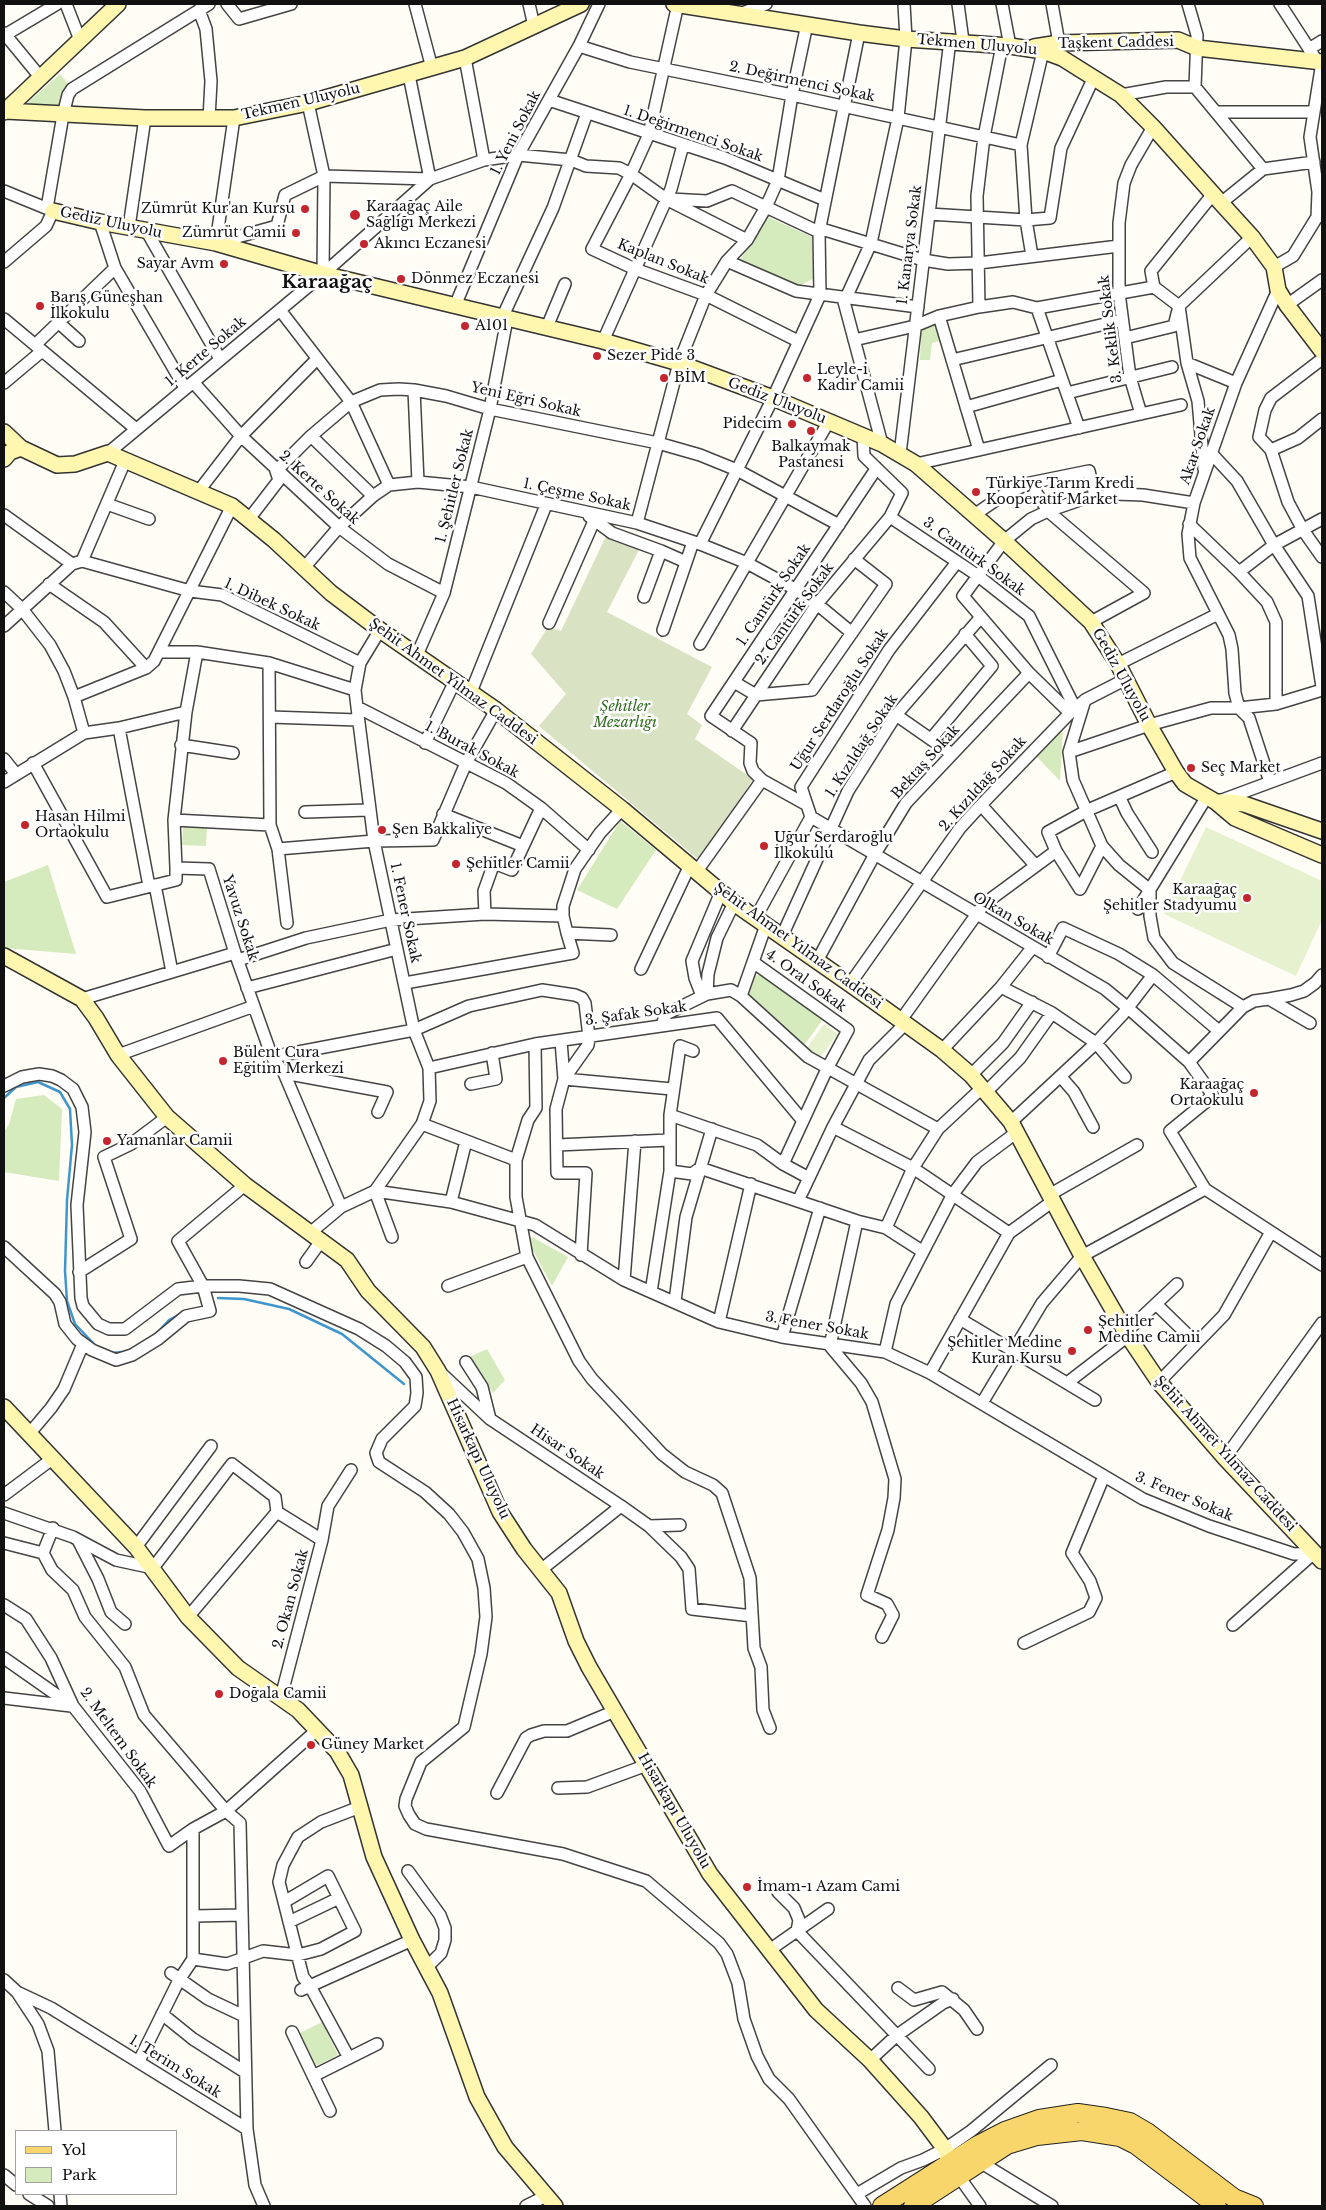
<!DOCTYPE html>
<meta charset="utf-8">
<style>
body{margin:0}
#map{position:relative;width:1326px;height:2210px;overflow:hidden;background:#fffdf5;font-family:"Libre Baskerville",serif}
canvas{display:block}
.frame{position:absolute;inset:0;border:5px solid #111;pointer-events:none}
.legend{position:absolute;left:15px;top:2130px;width:162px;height:65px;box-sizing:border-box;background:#fff;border:1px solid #a0a0a0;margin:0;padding:6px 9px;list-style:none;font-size:15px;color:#111}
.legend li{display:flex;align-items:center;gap:10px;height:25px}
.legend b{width:25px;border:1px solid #a0a0a0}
</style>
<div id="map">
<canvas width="1326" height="2210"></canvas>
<div class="frame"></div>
<ul class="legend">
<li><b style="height:6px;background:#f9d66b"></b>Yol</li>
<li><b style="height:14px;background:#d5ebbd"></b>Park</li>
</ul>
</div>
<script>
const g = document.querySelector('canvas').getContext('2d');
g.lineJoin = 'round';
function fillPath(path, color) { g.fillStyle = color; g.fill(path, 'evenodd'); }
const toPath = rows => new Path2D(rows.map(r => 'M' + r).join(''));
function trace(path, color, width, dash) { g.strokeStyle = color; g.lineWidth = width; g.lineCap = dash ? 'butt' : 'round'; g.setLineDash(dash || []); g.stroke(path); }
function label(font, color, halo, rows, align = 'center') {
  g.font = font + ' "Libre Baskerville",serif'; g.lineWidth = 5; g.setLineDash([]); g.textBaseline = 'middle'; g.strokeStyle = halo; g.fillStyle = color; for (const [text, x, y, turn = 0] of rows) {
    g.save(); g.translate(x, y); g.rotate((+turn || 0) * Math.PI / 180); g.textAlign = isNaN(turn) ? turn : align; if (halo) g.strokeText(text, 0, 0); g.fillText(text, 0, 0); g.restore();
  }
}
fillPath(toPath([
 [60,74,69,85,62,91,58,108,25,105],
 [768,217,812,237,813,279,799,286,740,260],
 [933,323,944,340,932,343,930,360,920,360,921,327],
 [1063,728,1060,781,1036,756],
 [620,821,656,850,617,909,577,890],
 [183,827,207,828,206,846,182,845],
 [48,865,76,954,4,948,4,882],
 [764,974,823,1019,803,1047,748,997,754,976],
 [44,1095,62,1109,59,1181,4,1172,4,1132,9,1124,16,1099],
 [532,1237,568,1257,552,1286,529,1243,529,1239],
 [487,1349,505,1380,493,1393,467,1358],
 [322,2022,338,2055,316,2066,300,2033]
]), '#d5ebbd');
fillPath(toPath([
 [607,534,641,546,607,612,712,667,687,714,702,725,695,739,753,779,700,861,539,726,566,694,531,654,548,627,561,631]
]), '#d9e3c4');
fillPath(toPath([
 [1206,827,1322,881,1322,920,1296,976,1164,914],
 [824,1024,838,1034,819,1059,806,1049]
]), '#e6f2cf');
trace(toPath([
 [4,1098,16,1087,38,1082,60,1092,70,1109,72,1145,67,1200,65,1271,67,1301,75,1324,95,1345],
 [218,1298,244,1299,289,1309,342,1334,404,1384],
 [158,1332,169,1320,180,1314],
 [111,1353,123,1352]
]), '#3f96cf', 2.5);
const street = toPath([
 [66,4,80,40],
 [227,4,239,19,291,4],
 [415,4,432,68],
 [529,4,534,26],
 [678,4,649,134,631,174,592,249,635,269,706,295,798,341],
 [958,4,963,41],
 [1002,4,1010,46],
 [1052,4,1059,43],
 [1188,4,1197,35,1195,87,1263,169],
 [1280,4,1317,61],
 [199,10,206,29,211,81,209,119],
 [740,14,766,4],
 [4,33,41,78],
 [5,35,57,4],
 [579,46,630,62,792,95,1021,145],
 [1309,49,1322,41],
 [465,58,484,160],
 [1121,95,1166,87,1195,87],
 [549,100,725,158,825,200],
 [308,103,324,176,323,274],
 [1216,112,1312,112],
 [234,118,216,243,277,226,285,195,324,176,430,179,409,75],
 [4,191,53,211,46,226,4,262],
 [670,199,707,201,732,191,819,232,825,230,923,260,948,264,979,263,1119,246],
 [1221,203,1263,169,1314,162],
 [47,208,63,115,68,95,72,89,209,4],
 [929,214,1026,220,1050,218,1061,148,1094,77],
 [1317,217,1318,192,1310,137,1322,62],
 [100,222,115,268,185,388],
 [129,227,145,118],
 [146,230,220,359],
 [1032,256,1026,220,1021,145,1043,51],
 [727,261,796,291,918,307],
 [1274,267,1293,256,1317,217,1322,216],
 [1154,287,1151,271,1213,194],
 [843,298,882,444],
 [846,298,871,243,898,118,906,39,904,4],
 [1287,305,1322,280],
 [455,306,518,155,579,46,599,4],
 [979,307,977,196,984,137,1002,45],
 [1037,308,1079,428],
 [280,310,351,402,389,485],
 [939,316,979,450],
 [502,318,553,208,587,113],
 [4,319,136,429],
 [58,322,79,341],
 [547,327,565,284],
 [1125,338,1174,326,1179,306,1252,237],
 [854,340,915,326,939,316,979,307,1013,302,1037,308,1154,287,1179,306,1187,363,1198,401,1204,469],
 [603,341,671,189,683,145],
 [35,345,115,268],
 [1322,359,1271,398,1265,410,1259,437,1271,450,1288,502,1303,530,1322,557],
 [952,360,1122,320],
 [1187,363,1236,383],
 [193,382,241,436,339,527,388,564,444,593],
 [4,383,42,351],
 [414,390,418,482],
 [1067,393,1172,367],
 [966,407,1062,380],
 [1141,414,1130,377,1119,293,1119,223,1124,183,1131,165,1153,127],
 [311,436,373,496],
 [1271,450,1298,438,1322,419],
 [108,453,323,274,430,179,484,160,518,155,571,160,586,166,619,168,631,174,666,199,747,240],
 [1211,453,1237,481,1274,545,1308,596,1322,687],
 [900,454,950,40],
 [916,464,1181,405],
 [1030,483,1048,511,1144,593,1091,622],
 [198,492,241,436,317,359],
 [107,504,149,519],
 [4,515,72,564,82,561,125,461],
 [974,515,1005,494,1030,483,1089,471,1095,496],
 [589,516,612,533,661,551],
 [890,517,977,575,1029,616,1075,708],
 [249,519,279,480,276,471,311,436,351,402,380,390,399,389,414,390,446,396,490,409,658,443,700,455,737,470,839,525],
 [637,523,679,363,706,295,727,261,747,240,766,207,778,180,792,95,807,24],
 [1189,524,1239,572,1267,602,1276,622,1276,704],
 [700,544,773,398,820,295,819,232,859,33],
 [82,561,190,591,222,595,360,663],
 [303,569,339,527,373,496,389,485,418,482,471,487,637,523,700,544,747,563,795,589,817,604,852,633],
 [1239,572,1274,545,1322,519],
 [49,584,104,622,146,668],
 [4,592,22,609,50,645,64,671,74,697,84,733],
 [644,597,661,551,686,562],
 [549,623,594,521],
 [4,626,72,564],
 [380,630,360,663,355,690,357,707,374,841,414,1030,429,1068,430,1101,422,1124,375,1191,392,1237],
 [663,630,693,542],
 [700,644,829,421],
 [160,652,197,652,269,663,355,690],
 [197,652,186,712,174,820,176,868,209,869,235,953,272,1057,284,1073,341,1207],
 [417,655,444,593,490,409,507,319],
 [269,663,270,825,278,849,287,923],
 [1118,664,1218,614],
 [734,682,756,695,812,690,886,584,854,559],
 [471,692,546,505],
 [74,697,146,668,154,661,232,506],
 [1085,700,1069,752,1073,780,1102,846,1119,865,1150,890,1150,916,1154,938,1173,963,1243,1007],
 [357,707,506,783,541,808,589,850],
 [1070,713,1029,673,963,596,1004,541,1031,519,1048,511,1083,499,1116,494,1143,495,1194,503],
 [896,715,952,754],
 [270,717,358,720],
 [119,728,149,886],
 [732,731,817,604,890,517,902,493,864,456,863,435],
 [931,739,992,666,965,634],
 [425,743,455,681],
 [181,745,233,753],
 [1069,752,1149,725,1211,708,1239,708,1276,704,1322,690],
 [4,759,16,774],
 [33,763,107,897,176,880,176,868],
 [4,782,84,733,119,728,186,712],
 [1270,782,1249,718,1239,708,1235,693,1232,649,1229,635,1190,558,1188,534,1194,503,1236,383,1278,290],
 [1120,798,1127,813,1152,852],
 [1222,800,1322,763],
 [807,805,762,780,753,771,750,763,751,743,711,716,876,469],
 [981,805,1036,866],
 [305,812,368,810],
 [443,814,523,846],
 [811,817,1105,989,1128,1008,1189,1062,1212,1094,1208,1100,1170,1131,1205,1189,1322,1265],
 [174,820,270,825],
 [278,849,374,841,433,840,466,763,496,710],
 [697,871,762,780],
 [155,885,172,972],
 [1080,889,1056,851,1048,832,1088,810,1176,772],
 [1080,889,1102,846],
 [1138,909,1206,798],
 [485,914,484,891,494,863,512,870,541,808],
 [756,917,811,817,801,787,889,650,957,562],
 [766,925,753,962,848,1030,827,1069,783,1164],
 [611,935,567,933,563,916,563,906,575,869,600,833,622,809],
 [782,936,848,791,896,715,981,617],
 [1048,957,1063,928,1119,954,1153,975,1219,1031],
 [238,960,306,938,391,920,485,914,563,916],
 [817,961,875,854,906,803,1029,673],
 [641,969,690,865],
 [405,983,573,953,567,933],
 [850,984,960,828,981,805,1070,713,1085,700,1126,679],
 [1001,987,1052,1013,1096,1043,1125,1077],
 [247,988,397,949],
 [707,994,708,974,717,938,734,903],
 [702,996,695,978,692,961,721,892],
 [741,996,753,962],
 [82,999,235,953],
 [1269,999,1291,995,1304,991,1315,983,1322,975],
 [901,1020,984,904,1056,851],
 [662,1025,666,1014,707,994,731,990,741,996,808,1057,938,1129],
 [561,1041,564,1079,556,1109,557,1173,586,1173,581,1255],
 [535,1044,536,1108],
 [942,1050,1001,987,1032,948],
 [118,1055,254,1006],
 [272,1057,414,1030,469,1006,542,990,575,995,582,998,585,1003,589,1037,588,1045,564,1079,672,1089],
 [1189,1062,1243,1007,1254,1001,1269,999,1310,1023],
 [429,1068,535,1044,717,1018,803,1121],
 [284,1073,387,1092,378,1112],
 [971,1075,1003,1043,1032,1002],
 [1061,1077,1074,1092,1093,1127],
 [471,1084,496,1079,492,1053],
 [4,1086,22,1077,39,1074,52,1076,61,1080,73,1089,82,1107,85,1132,77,1205,81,1298,83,1306,98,1324,109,1329,125,1329,178,1289,203,1286,239,1286,270,1289,359,1329,386,1346,405,1362,416,1377,417,1393,415,1406,382,1439,376,1453,379,1462,425,1492,449,1514,463,1532,478,1559,484,1588,486,1617,481,1654,464,1727,421,1762,406,1799,405,1806,409,1815,415,1824,426,1829,563,1854,646,1881,719,1943,727,1954,738,1983,744,2019,757,2056,769,2079,789,2099,865,2206],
 [987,1091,1020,1058,1052,1013],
 [536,1108,528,1120,516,1160,516,1197,527,1257,579,1361,592,1379,662,1454,685,1472,713,1485,722,1493,750,1578,754,1648,761,1667,763,1710,770,1728],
 [670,1115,757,1145,783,1164,809,1178],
 [1011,1122,1096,1043,1123,1014,1153,975],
 [422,1124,516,1160],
 [833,1127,913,1168,1009,1233],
 [557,1145,669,1140],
 [670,1171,692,1174,700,1168,857,1221,886,1228,922,1251],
 [1049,1195,1137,1145],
 [798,1201,833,1127,869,1060,905,1024],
 [451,1202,466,1141],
 [857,1221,830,1346,861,1383,872,1402,895,1479,894,1498,888,1530,867,1595,887,1604,893,1615,882,1637],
 [886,1228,913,1168,938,1129,983,1087],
 [310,1233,341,1207,375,1191,451,1202,535,1225,624,1280,719,1322,782,1337,885,1352,930,1373,1143,1499,1209,1526,1294,1554,1314,1553],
 [4,1247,55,1294,60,1302,65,1324,77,1339,92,1350,116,1360,132,1355,158,1339,186,1316,210,1311,203,1286,178,1241,245,1185],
 [306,1262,321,1241],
 [79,1272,131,1239,104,1157,131,1144,167,1117],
 [624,1280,635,1141],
 [448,1286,527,1257],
 [651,1292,670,1171,670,1115,680,1046,693,1051],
 [675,1301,686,1217,712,1129],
 [1156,1304,1196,1343],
 [960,1319,1095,1400],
 [719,1322,751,1184],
 [1126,1332,1177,1284],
 [782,1337,820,1208],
 [885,1352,896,1304,953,1194,977,1162,1017,1132],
 [466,1362,482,1387,490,1419],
 [441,1373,490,1419,621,1506,649,1526,681,1557,689,1569,692,1609,752,1616],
 [930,1373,1009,1233,1053,1201],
 [1159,1382,1224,1315,1271,1232],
 [1067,1383,1128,1336],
 [982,1403,1042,1303,1082,1256,1205,1189],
 [29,1434,51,1408,64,1389,83,1344],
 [1225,1458,1322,1323],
 [4,1495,52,1459],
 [4,1513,73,1537,116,1560,153,1568,232,1464,275,1497,277,1512,322,1540,281,1697],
 [649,1526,680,1525],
 [78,1540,98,1579,111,1612,125,1624],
 [322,1540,328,1506,351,1470],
 [4,1543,43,1553],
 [136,1547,211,1446],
 [43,1553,52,1570,73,1590,85,1617,125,1667,144,1715,226,1811,240,1823,247,2129],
 [43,1553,53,1528],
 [542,1569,621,1506],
 [4,1605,26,1619,51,1658,73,1706,140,1791,169,1846,193,1829,226,1811,317,1730],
 [188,1617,277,1512],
 [1233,1625,1314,1553],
 [1024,1643,1089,1612,1096,1598,1090,1581,1072,1553,1104,1476],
 [4,1658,71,1705],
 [4,1698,71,1706],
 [558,1788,587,1787,647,1765],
 [497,1793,526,1738,531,1735,544,1731,567,1731,615,1711],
 [408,1871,440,1915,445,1928,445,1940,441,1953,426,1968],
 [778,1892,794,1908,799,1920,797,1931,929,2069],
 [194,1916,241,1915],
 [289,1922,339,1898],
 [771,1949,828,1909],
 [193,1959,227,1964,263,1951,298,1955,321,1949,355,1931,328,1876,284,1902],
 [171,1973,208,1999,244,2016],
 [4,1980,17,1992,38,2024,48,2051,55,2131],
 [898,1988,914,2000,942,1992,964,2010,977,2029],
 [301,1990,412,1940],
 [17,1992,51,2008,247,2129,255,2185,264,2206],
 [162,2014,193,2039,245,2072],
 [292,2032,330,2111],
 [349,2058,310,1986,303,1977,279,1882,283,1865,298,1837,321,1822,360,1807],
 [870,2060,896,2036,943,2003,953,1999],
 [139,2061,179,1980,193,1959,193,1829],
 [313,2076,377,2044],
 [980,2162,1052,2206],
 [955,2171,980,2206],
 [4,2175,16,2185],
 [29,2194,48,2206],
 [60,2194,61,2206],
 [857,2194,901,2168,923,2160,945,2149,971,2131,1051,2065],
 [526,2206,546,2196]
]);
const secondary = toPath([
 [674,4,859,33,906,39,1010,46,1043,51,1062,58,1121,95,1153,127,1221,203,1252,237,1274,267,1278,290,1287,305,1322,351],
 [1034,47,1059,43,1178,40,1197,48,1322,62],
 [5,111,145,118,234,118,308,103,465,58,581,4],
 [4,112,118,4],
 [53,211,100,222,216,243,323,274,603,341,679,363,773,398,882,444,916,464,1004,541,1091,622,1118,664,1149,725,1176,772,1185,784,1216,802,1235,818,1322,855],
 [4,432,21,448,57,465,75,464,108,453,232,506,274,540,331,593,380,630,496,710,622,809,734,903,850,984,942,1050,971,1075,1011,1122,1082,1256,1128,1336,1159,1382,1225,1458,1322,1561],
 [4,459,10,452,21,448],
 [1216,802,1231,802,1244,804,1322,831],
 [4,956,82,999,96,1018,118,1055,167,1117,245,1185,347,1260,368,1291,423,1347,438,1371,500,1512,524,1549,559,1593,576,1641,589,1667,710,1874,816,2010,870,2060,921,2117,945,2149,950,2163],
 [4,1407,136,1547,188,1617,238,1668,298,1710,337,1751,351,1775,374,1857,412,1940,440,1993,477,2097,505,2147,555,2206]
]);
const primary = toPath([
 [882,2206,976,2146,1005,2131,1039,2119,1078,2113,1106,2117,1130,2122,1147,2132,1234,2198,1254,2206],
 [913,2206,1007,2145,1037,2136,1082,2131,1120,2137,1136,2145,1217,2206]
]);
trace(street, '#444', 14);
trace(secondary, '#333', 18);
trace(primary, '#222', 20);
trace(street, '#fff', 11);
trace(secondary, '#fff6b0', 15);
trace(primary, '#f9d66b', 18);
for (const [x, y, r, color] of [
 [305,209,5,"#c4262e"],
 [355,215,6,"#c4262e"],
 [296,233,5,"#c4262e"],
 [364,244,5,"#c4262e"],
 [224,264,5,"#c4262e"],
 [401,279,5,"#c4262e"],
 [40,306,5,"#c4262e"],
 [465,326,5,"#c4262e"],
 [597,356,5,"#c4262e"],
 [664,378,5,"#c4262e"],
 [807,378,5,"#c4262e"],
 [792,424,5,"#c4262e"],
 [811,431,5,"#c4262e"],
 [976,492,5,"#c4262e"],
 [1191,768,5,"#c4262e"],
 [25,825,5,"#c4262e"],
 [382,830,5,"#c4262e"],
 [764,846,5,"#c4262e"],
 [456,864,5,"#c4262e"],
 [1247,898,5,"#c4262e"],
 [223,1061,5,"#c4262e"],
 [1254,1093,5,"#c4262e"],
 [107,1141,5,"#c4262e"],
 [1088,1330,5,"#c4262e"],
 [1072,1351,5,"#c4262e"],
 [219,1694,5,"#c4262e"],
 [311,1745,5,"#c4262e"],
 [747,1887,5,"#c4262e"]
]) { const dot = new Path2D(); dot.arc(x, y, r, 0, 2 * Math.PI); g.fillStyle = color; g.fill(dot); trace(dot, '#fff', 2); }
label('14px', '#111', '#fff', [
 ["Taşkent Caddesi",1116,43,-1],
 ["Tekmen Uluyolu",977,45,5],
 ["2. Değirmenci Sokak",802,82,12],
 ["Tekmen Uluyolu",301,102,-13],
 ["1. Yeni Sokak",516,133,-63],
 ["1. Değirmenci Sokak",693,134,19],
 ["Gediz Uluyolu",111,223,12],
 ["1. Kanarya Sokak",910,245,-83],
 ["Kaplan Sokak",663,262,22],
 ["3. Keklik Sokak",1111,329,-97],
 ["1. Kerte Sokak",206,352,-40],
 ["Yeni Eğri Sokak",526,400,13],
 ["Gediz Uluyolu",777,401,21],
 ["Akar Sokak",1198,446,-71],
 ["1. Şehitler Sokak",455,486,-76],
 ["2. Kerte Sokak",319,488,42],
 ["1. Çeşme Sokak",577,495,12],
 ["3. Cantürk Sokak",974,557,36],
 ["1. Cantürk Sokak",774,595,-56],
 ["1. Dibek Sokak",272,605,25],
 ["2. Cantürk Sokak",795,614,-54],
 ["Gediz Uluyolu",1121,675,61],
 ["Şehit Ahmet Yılmaz Caddesi",453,682,36],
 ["Uğur Serdaroğlu Sokak",840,700,-57],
 ["1. Kızıldağ Sokak",862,746,-57],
 ["1. Burak Sokak",472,750,28],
 ["Bektaş Sokak",926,762,-48],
 ["2. Kızıldağ Sokak",983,784,-48],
 ["1. Fener Sokak",405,913,78],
 ["Yavuz Sokak",240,918,72],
 ["Olkan Sokak",1013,919,30],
 ["Şehit Ahmet Yılmaz Caddesi",798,946,36],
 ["4. Oral Sokak",806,981,36],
 ["3. Şafak Sokak",636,1014,-8],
 ["3. Fener Sokak",817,1326,10],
 ["Hisar Sokak",567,1452,34],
 ["Şehit Ahmet Yılmaz Caddesi",1225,1454,48],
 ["Hisarkapı Uluyolu",478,1459,65],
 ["3. Fener Sokak",1184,1497,23],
 ["2. Okan Sokak",291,1599,-75],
 ["2. Meltem Sokak",118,1738,54],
 ["Hisarkapı Uluyolu",674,1811,60],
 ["1. Terim Sokak",175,2067,32]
]);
label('14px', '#111', '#fff', [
 ["Karaağaç Aile",366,207],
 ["Sağlığı Merkezi",366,223],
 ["Zümrüt Kur'an Kursu",295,209,"right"],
 ["Zümrüt Camii",286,233,"right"],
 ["Akıncı Eczanesi",374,244],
 ["Sayar Avm",214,264,"right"],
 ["Dönmez Eczanesi",411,279],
 ["Barış Güneşhan",50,298],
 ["İlkokulu",50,314],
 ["A101",475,326],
 ["Sezer Pide 3",607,356],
 ["Leyle-i",817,370],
 ["Kadir Camii",817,386],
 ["BİM",674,378],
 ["Pidecim",782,424,"right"],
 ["Balkaymak",811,447,"center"],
 ["Pastanesi",811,463,"center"],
 ["Türkiye Tarım Kredi",986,484],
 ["Kooperatif Market",986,500],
 ["Seç Market",1201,768],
 ["Hasan Hilmi",35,817],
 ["Ortaokulu",35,833],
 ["Şen Bakkaliye",392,830],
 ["Uğur Serdaroğlu",774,838],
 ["İlkokulu",774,854],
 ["Şehitler Camii",466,864],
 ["Karaağaç",1237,890,"right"],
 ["Şehitler Stadyumu",1237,906,"right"],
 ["Bülent Cura",233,1053],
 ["Eğitim Merkezi",233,1069],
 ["Karaağaç",1244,1085,"right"],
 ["Ortaokulu",1244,1101,"right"],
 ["Yamanlar Camii",117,1141],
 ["Şehitler",1098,1322],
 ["Medine Camii",1098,1338],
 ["Şehitler Medine",1062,1343,"right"],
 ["Kuran Kursu",1062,1359,"right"],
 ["Doğala Camii",229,1694],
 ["Güney Market",321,1745],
 ["İmam-ı Azam Cami",757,1887]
], 'left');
label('italic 14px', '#2f6b1f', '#fff', [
 ["Şehitler",625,707],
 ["Mezarlığı",625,723]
]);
label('bold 19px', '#111', '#fff', [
 ["Karaağaç",327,283]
]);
</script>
